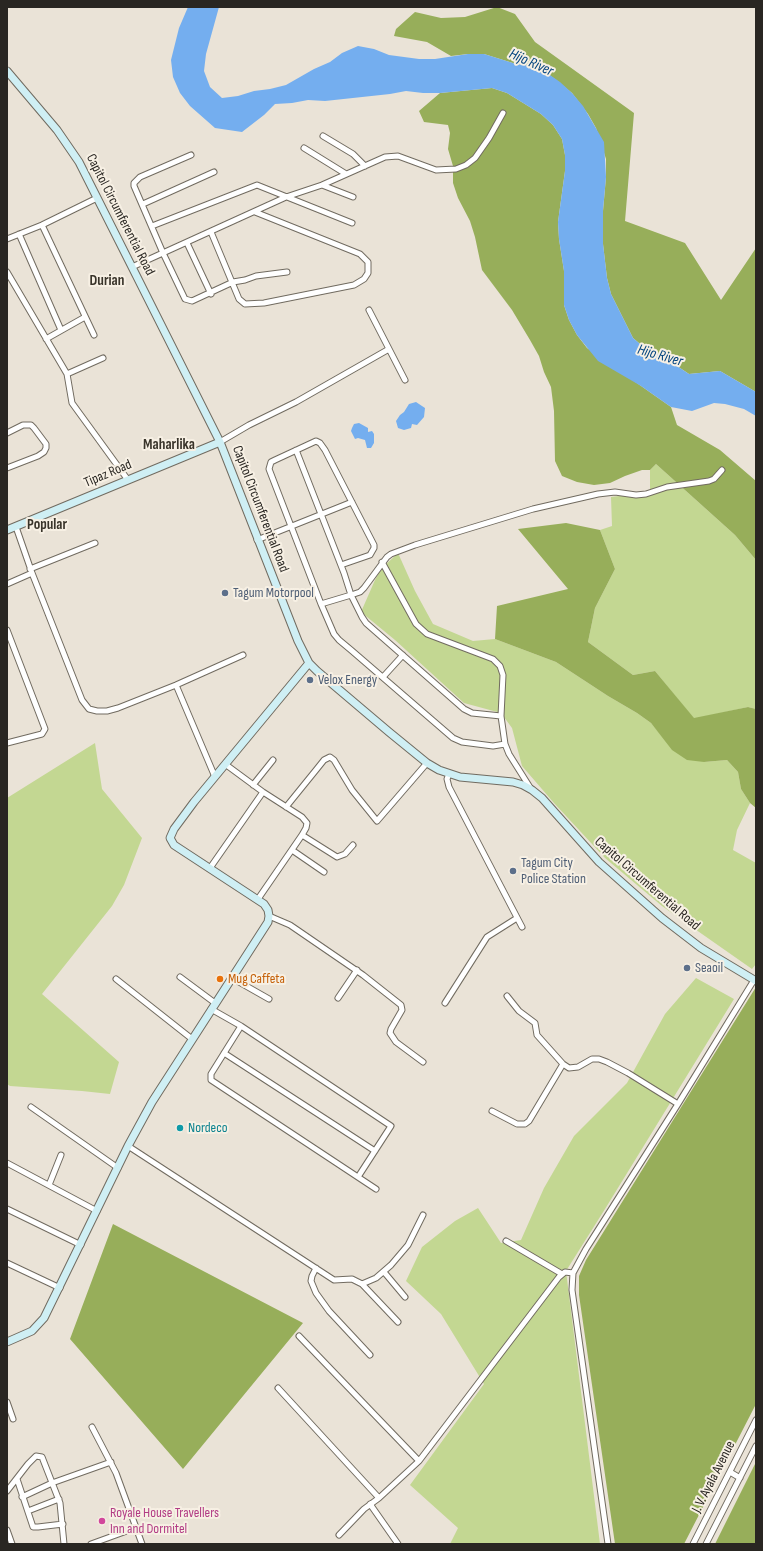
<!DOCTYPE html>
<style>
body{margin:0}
#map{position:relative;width:763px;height:1551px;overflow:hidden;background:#eae3d7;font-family:"Sofia Sans Condensed",sans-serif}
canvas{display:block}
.frame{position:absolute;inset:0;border:8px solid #292622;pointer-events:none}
</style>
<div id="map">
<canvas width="763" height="1551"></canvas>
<div class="frame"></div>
</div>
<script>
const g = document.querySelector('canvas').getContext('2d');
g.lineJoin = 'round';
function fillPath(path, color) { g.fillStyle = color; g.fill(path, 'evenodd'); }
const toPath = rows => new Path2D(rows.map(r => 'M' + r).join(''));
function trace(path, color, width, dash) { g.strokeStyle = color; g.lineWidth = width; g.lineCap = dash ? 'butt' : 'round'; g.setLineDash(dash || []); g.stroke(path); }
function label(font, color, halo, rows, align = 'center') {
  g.font = font + ' "Sofia Sans Condensed",sans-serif'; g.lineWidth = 4; g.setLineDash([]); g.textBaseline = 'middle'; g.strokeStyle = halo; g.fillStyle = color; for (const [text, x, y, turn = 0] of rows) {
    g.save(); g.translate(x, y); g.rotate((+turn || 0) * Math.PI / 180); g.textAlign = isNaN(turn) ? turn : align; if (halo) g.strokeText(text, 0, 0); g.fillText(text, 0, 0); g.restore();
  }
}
fillPath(toPath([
 [656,464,735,535,756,560,756,709,748,707,694,719,655,671,633,675,588,642,595,608,615,569,600,530,612,526,611,497,650,492,650,470],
 [398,553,415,591,433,624,473,641,495,639,556,662,608,696,637,713,651,723,662,736,704,762,727,760,738,772,741,789,750,803,737,830,733,850,756,863,756,964,752,969,662,906,605,858,554,803,522,766,512,728,501,713,464,703,395,640,361,612,375,580,381,569],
 [95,743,102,789,142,838,124,885,112,906,42,994,119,1062,110,1094,82,1091,10,1086,7,1084,7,798],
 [696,978,734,999,605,1209,566,1271,600,1544,450,1544,458,1528,410,1485,484,1384,441,1314,406,1281,422,1247,455,1221,478,1208,501,1243,521,1240,544,1188,574,1136,627,1083,665,1014]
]), '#c3d792');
fillPath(toPath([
 [497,7,515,14,535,42,634,113,625,221,685,243,721,300,756,248,756,392,720,371,689,374,662,356,646,349,633,338,611,294,607,278,603,244,603,211,606,177,606,159,596,128,588,114,572,93,547,73,531,66,516,64,484,54,468,54,451,56,427,42,394,36,396,29,415,12,441,18,465,17],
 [492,88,507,93,541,114,553,125,562,139,565,155,565,171,558,222,559,239,564,271,564,305,569,320,577,335,587,348,671,407,677,425,720,450,756,481,756,560,735,535,656,464,650,470,642,470,625,476,610,483,594,485,577,482,562,476,555,461,554,411,551,387,544,372,539,356,530,340,512,310,482,270,475,237,470,221,458,198,453,183,453,166,448,149,450,133,448,125,424,122,419,111,440,93],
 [566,523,600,530,615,569,595,608,588,642,633,675,655,671,694,718,748,707,756,709,756,808,750,803,741,789,738,772,727,760,704,762,687,760,672,750,651,723,637,713,608,696,556,662,495,639,497,606,568,589,518,529],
 [756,987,756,1404,684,1544,615,1544,579,1295,579,1276,586,1260],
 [113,1224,303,1323,183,1469,70,1339],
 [756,1462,756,1544,715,1544]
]), '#97ae5a');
fillPath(toPath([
 [188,7,219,7,206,54,204,71,210,87,222,98,238,96,254,91,270,89,286,85,314,69,330,62,342,53,358,46,374,49,389,55,419,59,435,59,468,54,484,54,516,64,531,66,547,73,560,82,572,93,583,106,604,142,606,177,603,210,603,244,607,278,611,294,633,338,646,349,662,356,689,374,720,371,756,392,756,416,744,409,725,404,714,403,692,411,671,407,641,386,598,361,577,335,569,320,564,305,564,271,559,239,558,222,565,171,565,155,562,139,553,125,541,114,507,93,492,88,440,93,423,93,406,91,390,94,325,101,308,100,292,103,275,104,264,115,242,132,215,128,190,106,180,93,173,77,171,60,179,28],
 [416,402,425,408,424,417,417,425,412,424,411,428,404,430,398,428,396,421,400,415,404,412,409,404],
 [359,423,368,428,368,432,372,431,374,434,374,443,371,448,367,448,365,440,358,438,355,439,351,431,352,428,354,424]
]), '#74aeef');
const street = toPath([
 [323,136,353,154,365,166],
 [304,148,346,174],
 [191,155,140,177,134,183,134,186,163,253,185,299,192,301,233,282,245,280,256,276,287,272],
 [322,185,353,197],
 [143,204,214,172],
 [42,225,94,335],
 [152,226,257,185,352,223],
 [211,232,239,299,245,304,264,303,354,285,364,279,368,273,368,262,360,254,255,212],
 [19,234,61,330],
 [7,239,42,225,97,198],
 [187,243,211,294],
 [132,267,286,197,322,185,385,157,398,156,436,170,456,169,466,165,475,158,489,138,503,113],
 [7,272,67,374,72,403,128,480],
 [369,310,405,380],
 [46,339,85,317],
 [67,374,103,358],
 [7,433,23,425,31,425,34,428,46,444,46,448,44,452,38,456,7,468],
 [220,442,249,425,296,402,389,349],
 [296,450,344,573,351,595,321,604],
 [16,527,32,573,82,700,89,709,97,711,107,711,118,708,176,685,243,655],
 [257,540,352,502],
 [382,562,416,624,427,634,493,659,500,666,503,675,501,716,505,744,509,754,531,789],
 [341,565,370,555,374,548,374,545,325,450,320,443,316,441,275,460,271,462,269,469,321,604,334,634,339,640,351,650,453,738,462,742,493,746,505,744],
 [30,569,95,543],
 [7,584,32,573],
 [7,630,45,729,42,734,7,743],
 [383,677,403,655],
 [176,685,215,777],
 [501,716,472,713,464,709,366,623,362,617,351,595,360,592,364,588,387,557,391,554,415,545,533,509,598,494,615,492,636,495,646,494,667,487,709,481,714,479,722,470],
 [225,764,263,792,302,817,307,823,306,828,302,835,258,899],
 [449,774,447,779,449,787,522,927],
 [253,785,273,760],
 [286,807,316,770,324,760,330,757,334,760,352,790,377,821,427,763],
 [302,835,337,857,345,854,353,845],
 [292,850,324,872],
 [210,868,263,792],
 [269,916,290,925,363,975,401,1005,402,1010,391,1029,390,1033,396,1042,423,1062],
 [180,977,215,1003],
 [232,978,269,999],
 [116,979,192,1039],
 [507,996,519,1011,535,1023,537,1035,563,1064,569,1068,578,1067,592,1059,599,1059,607,1062,628,1073,678,1104],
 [338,998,357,970],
 [445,1003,487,937,517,918],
 [211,1009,241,1026,391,1126,358,1177],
 [241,1026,211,1074,211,1080,376,1189],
 [224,1053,375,1151],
 [31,1107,118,1168],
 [492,1111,517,1124,525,1124,529,1121,563,1064],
 [128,1146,334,1280,352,1279,362,1284,376,1278,391,1265,408,1245,423,1215],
 [7,1163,97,1211],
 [49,1185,61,1155],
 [7,1209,81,1245],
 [506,1241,562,1274],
 [7,1263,60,1288],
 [316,1268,312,1276,311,1281,316,1293,329,1311,370,1355],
 [384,1272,405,1297],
 [362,1284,398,1322],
 [299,1336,419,1461],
 [278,1388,379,1498],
 [7,1402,13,1419],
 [92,1427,116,1473,142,1544],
 [730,1472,740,1478],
 [17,1479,33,1527,38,1527,63,1524],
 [7,1491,28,1464,36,1456,42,1457,60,1503,64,1544],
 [22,1497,52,1483,111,1462],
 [370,1504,398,1544],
 [28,1511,59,1499],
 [7,1530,12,1544],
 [339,1535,364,1509,379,1498,419,1461,559,1277,565,1272,573,1273],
 [91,1544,135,1528],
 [608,1544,572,1290,573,1273,586,1249,678,1104,754,980],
 [693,1544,756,1420],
 [706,1544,756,1446]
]);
const secondary = toPath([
 [7,71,57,130,79,162,132,267,220,442,298,641,309,663,317,671,389,732,427,763,439,770,460,777,513,782,523,785,532,790,542,798,599,862,662,918,701,948,756,981],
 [7,530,220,442],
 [7,1342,32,1331,44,1318,128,1146,152,1102,268,922,269,916,268,910,264,904,174,845,170,838,174,829,194,802,309,663]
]);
trace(street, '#716b60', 7);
trace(secondary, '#716b60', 9);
trace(street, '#fff', 5);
trace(secondary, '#cfeff4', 7);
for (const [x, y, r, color] of [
 [225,593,4,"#5c6f8a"],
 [310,680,4,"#5c6f8a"],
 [513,871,4,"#5c6f8a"],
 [687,968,4,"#5c6f8a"],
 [220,979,4,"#e8710a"],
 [180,1128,4,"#0f9aa8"],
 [102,1521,4,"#d1479c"]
]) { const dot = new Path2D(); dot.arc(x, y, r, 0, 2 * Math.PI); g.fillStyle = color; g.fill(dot); trace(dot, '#f7f0e4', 1.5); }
label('14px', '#292622', '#f7f0e4', [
 ["Capitol Circumferential Road",120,215,63],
 ["Tipaz Road",108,474,-23],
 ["Capitol Circumferential Road",260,509,69],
 ["Capitol Circumferential Road",647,884,41],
 ["J. V. Ayala Avenue",714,1477,-63]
]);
label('14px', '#4e5e75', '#f7f0e4', [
 ["Tagum Motorpool",233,593],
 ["Velox Energy",318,680],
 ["Tagum City",521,863],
 ["Police Station",521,879],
 ["Seaoil",695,968]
], 'left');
label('14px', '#c56008', '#f7f0e4', [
 ["Mug Caffeta",228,979]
], 'left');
label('14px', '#0d838f', '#f7f0e4', [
 ["Nordeco",188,1128]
], 'left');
label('14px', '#b23c85', '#f7f0e4', [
 ["Royale House Travellers",110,1513],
 ["Inn and Dormitel",110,1529]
], 'left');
label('italic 15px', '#03447f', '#f7f0e4', [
 ["Hijo River",531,63,24],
 ["Hijo River",660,356,16]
]);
label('bold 15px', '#39342a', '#f7f0e4', [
 ["Durian",107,281],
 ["Maharlika",169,445],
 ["Popular",47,525]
]);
</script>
